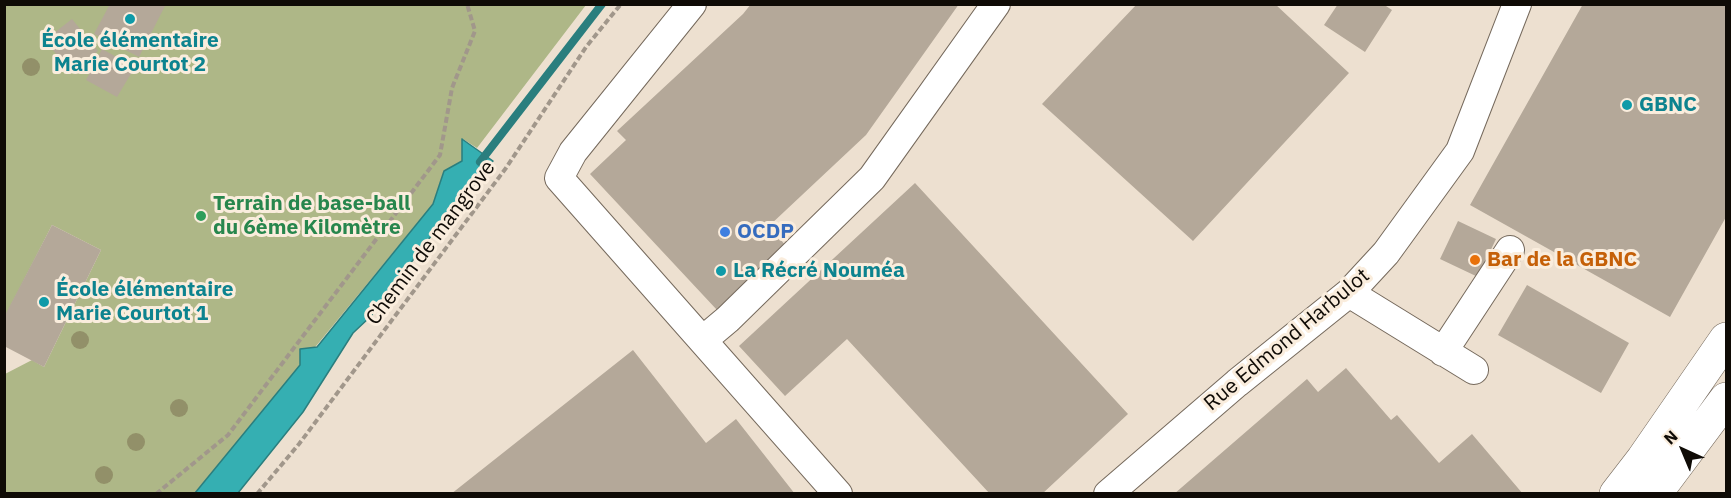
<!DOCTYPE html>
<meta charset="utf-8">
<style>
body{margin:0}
#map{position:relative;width:1731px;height:498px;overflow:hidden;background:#ede0d0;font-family:"IBM Plex Sans",sans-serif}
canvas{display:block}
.frame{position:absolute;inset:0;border:6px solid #0f0b06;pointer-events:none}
.north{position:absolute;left:1653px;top:420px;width:60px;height:60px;-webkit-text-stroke:4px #faeddd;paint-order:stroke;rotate:316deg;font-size:16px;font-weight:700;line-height:24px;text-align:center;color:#0f0b06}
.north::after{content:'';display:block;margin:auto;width:21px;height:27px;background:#0f0b06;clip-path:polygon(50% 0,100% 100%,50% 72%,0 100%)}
</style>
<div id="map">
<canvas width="1731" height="498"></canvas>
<div class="frame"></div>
<div class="north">N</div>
</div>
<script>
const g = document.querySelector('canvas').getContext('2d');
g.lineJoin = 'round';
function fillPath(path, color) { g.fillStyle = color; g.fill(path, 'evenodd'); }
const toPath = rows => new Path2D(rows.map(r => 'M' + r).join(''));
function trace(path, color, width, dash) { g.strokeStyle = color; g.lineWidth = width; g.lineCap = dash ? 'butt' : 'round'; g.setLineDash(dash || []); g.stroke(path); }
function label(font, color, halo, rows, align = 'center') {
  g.font = font + ' "IBM Plex Sans",sans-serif'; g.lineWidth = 6; g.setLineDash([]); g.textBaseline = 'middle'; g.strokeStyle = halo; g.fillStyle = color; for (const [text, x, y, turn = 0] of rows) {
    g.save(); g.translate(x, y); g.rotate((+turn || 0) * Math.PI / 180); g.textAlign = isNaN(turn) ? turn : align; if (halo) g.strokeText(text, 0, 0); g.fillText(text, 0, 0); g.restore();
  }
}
fillPath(toPath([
 [5,5,586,5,477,148,463,139,462,161,444,171,433,204,195,493,5,493,5,374,32,360,44,367,101,250,52,225,5,317]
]), '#aeb787');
const water = toPath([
 [462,139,493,161,475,183,472,192,459,199,370,317,353,333,303,412,238,493,195,493,300,365,300,349,317,347,433,204,444,171,462,161,462,139]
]);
fillPath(water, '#35afb2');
trace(water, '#2a7e7e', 1.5);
trace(toPath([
 [480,162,602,4]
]), '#2a7e7e', 8);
fillPath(toPath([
 [110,4,166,4,139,57,94,34],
 [751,4,959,4,866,135,769,226,786,246,717,310,590,174,626,140,617,131,743,14],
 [1137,4,1275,4,1349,73,1193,241,1042,104],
 [1338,4,1383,4,1392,10,1365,52,1324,25],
 [1583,4,1726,4,1726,217,1670,317,1470,205],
 [72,19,98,51,71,73,45,40],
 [102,49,135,67,117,97,86,80],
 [915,183,1128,414,1042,494,990,494,847,339,785,396,739,346],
 [1458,221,1496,239,1478,277,1440,259],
 [52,225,101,250,44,367,4,346,4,317],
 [1527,285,1629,343,1601,393,1498,335],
 [633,350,706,443,736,419,795,494,451,494],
 [1346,368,1391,420,1397,415,1439,463,1472,434,1523,494,1174,494,1307,379,1318,392]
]), '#b4a899');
const minor = toPath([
 [692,4,573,152,559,178,838,494],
 [1349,293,1474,370],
 [703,340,728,319,872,178,996,4],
 [1443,352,1510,250],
 [1108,494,1237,383,1349,293,1386,253,1460,151,1517,4]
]);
const major = toPath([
 [1616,494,1643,459,1726,339],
 [1655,494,1726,399]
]);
trace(minor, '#75695c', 30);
trace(major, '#75695c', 34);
trace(toPath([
 [156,494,228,435,440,155,452,88,475,31,467,4],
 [257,494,299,444,506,168,586,47,621,4]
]), '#a1978b', 4, [6, 3]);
trace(minor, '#fff', 28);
trace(major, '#fff', 33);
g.fillStyle = '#929069';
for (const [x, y] of [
 [31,67],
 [80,340],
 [179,408],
 [136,442],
 [104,475]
]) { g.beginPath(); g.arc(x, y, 9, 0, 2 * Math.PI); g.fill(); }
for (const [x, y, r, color] of [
 [130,19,6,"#0f9aa8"],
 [1627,105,6,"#0f9aa8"],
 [201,216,6,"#2e9e5b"],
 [725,232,6,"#3f7fe0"],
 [1475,260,6,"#e8710a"],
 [721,271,6,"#0f9aa8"],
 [44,302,6,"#0f9aa8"]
]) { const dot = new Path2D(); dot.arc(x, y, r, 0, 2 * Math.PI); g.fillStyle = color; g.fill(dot); trace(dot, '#faeddd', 2); }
label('bold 21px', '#0d838f', '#faeddd', [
 ["École élémentaire",130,41,"center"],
 ["Marie Courtot 2",130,65,"center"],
 ["GBNC",1639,105],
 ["La Récré Nouméa",733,271],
 ["École élémentaire",56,290],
 ["Marie Courtot 1",56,314]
], 'left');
label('bold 21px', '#27864d', '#faeddd', [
 ["Terrain de base-ball",213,204],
 ["du 6ème Kilomètre",213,228]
], 'left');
label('bold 21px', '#366cbe', '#faeddd', [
 ["OCDP",737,232]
], 'left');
label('21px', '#0f0b06', '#faeddd', [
 ["Chemin de mangrove",431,243,-53],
 ["Rue Edmond Harbulot",1287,340,-40]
]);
label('bold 21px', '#c56008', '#faeddd', [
 ["Bar de la GBNC",1487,260]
], 'left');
</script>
